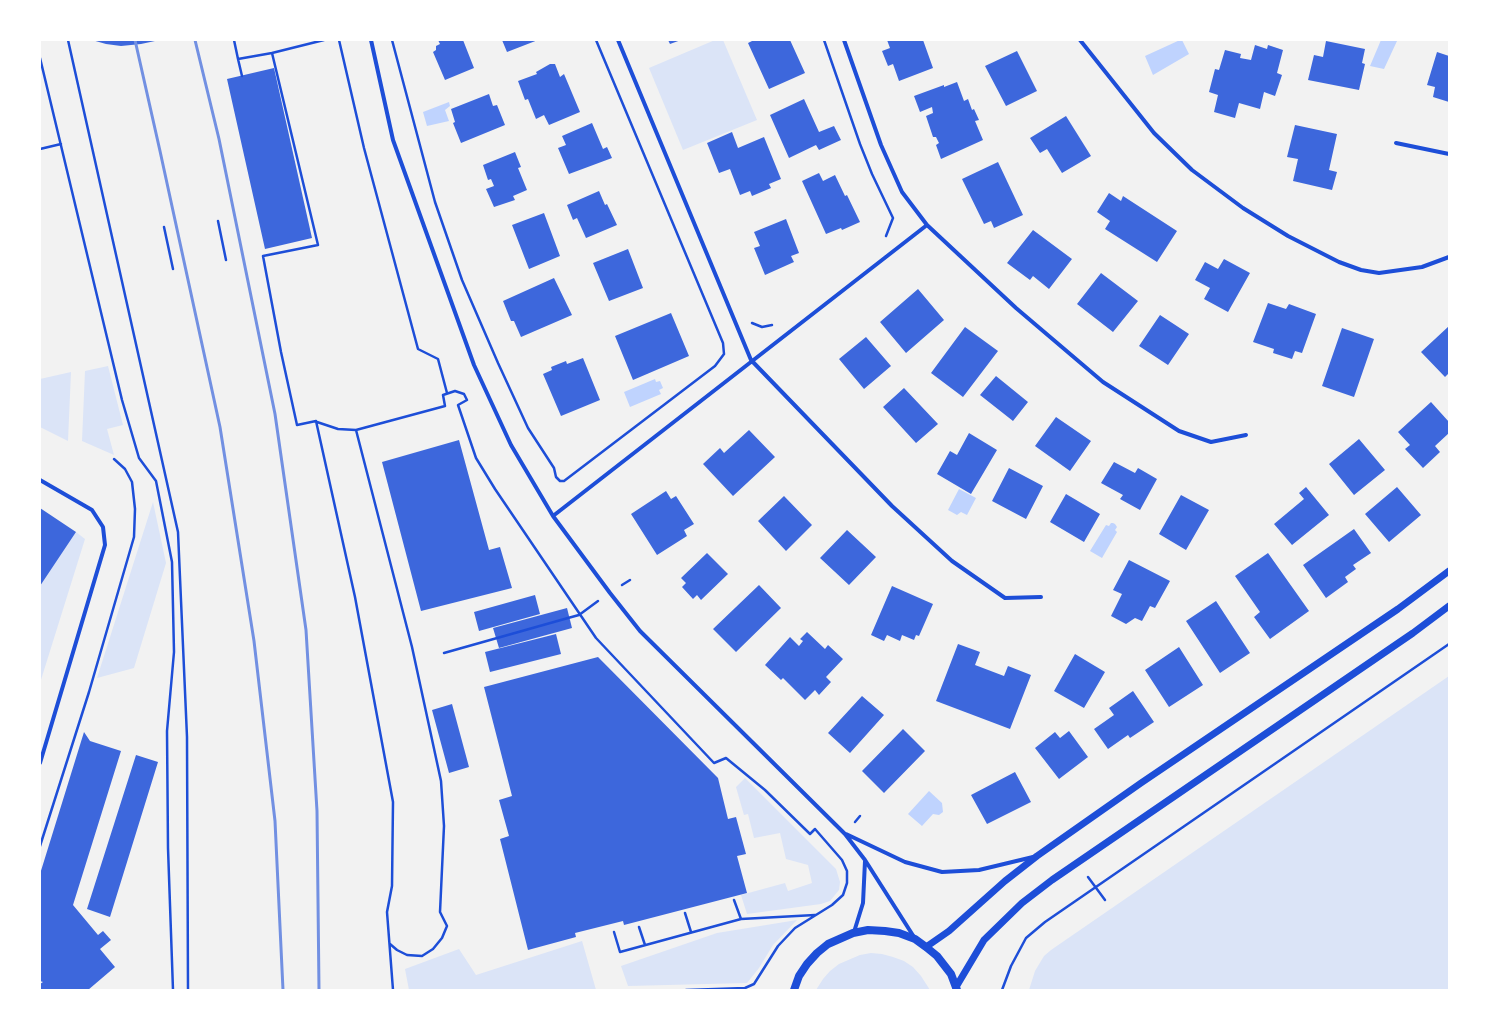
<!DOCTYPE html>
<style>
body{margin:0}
#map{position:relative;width:1489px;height:1030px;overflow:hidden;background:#f2f2f2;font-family:"Alegreya Sans",sans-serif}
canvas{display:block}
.frame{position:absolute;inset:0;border:41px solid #fff;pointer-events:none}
</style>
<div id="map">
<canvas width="1489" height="1030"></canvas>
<div class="frame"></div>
</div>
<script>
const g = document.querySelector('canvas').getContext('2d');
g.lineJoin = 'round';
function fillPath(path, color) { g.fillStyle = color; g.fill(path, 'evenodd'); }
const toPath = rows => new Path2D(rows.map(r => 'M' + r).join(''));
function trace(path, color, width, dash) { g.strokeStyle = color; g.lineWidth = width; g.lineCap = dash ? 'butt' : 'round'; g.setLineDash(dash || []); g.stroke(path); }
fillPath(toPath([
 [715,40,723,40,757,120,683,150,649,68],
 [108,366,123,425,107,429,114,455,82,441,85,371],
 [71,372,68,441,40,427,40,379],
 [153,502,166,563,134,668,97,678],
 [76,532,85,539,40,683,40,586],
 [1449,676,1449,990,1029,990,1035,971,1044,956,1051,950],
 [745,778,836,869,840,882,839,890,830,901,821,904,747,914,741,895,785,883,788,891,812,883,808,865,786,859,780,833,754,838,748,814,744,815,736,787],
 [797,920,773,945,759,968,747,983,628,986,621,966,717,933],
 [582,941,596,990,409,990,405,969,459,949,476,975],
 [871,953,882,954,893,957,904,961,913,967,921,976,930,990,816,990,823,979,830,971,839,964,860,955]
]), '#dbe4f7');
fillPath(toPath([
 [1180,40,1182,40,1189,54,1153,75,1145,56],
 [1381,40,1397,41,1384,69,1370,66],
 [449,102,450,106,445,110,449,121,427,126,423,112],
 [655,379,656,382,660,381,663,388,659,390,661,394,630,407,624,392],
 [959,489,976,498,967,515,961,512,957,515,948,510],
 [1111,523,1113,523,1115,524,1117,527,1115,530,1117,532,1102,558,1090,551,1106,525,1109,526],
 [929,791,942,803,943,812,939,815,933,814,922,826,908,814]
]), '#bfd3fe');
fillPath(toPath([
 [92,40,155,40,155,41,141,44,121,46,106,44],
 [438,40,463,40,474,68,445,80,433,52,436,50,436,46,440,44],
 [502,40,538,40,507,52],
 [668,40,681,40,670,44],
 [754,40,790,40,805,73,769,89,748,43],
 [887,40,923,40,933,68,899,81,893,64,888,66,882,51,890,48],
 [1326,41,1365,49,1362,63,1365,64,1359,90,1308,80,1314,55,1323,57],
 [1255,45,1267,49,1268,45,1283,50,1277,73,1282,75,1275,96,1264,92,1260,109,1239,103,1235,118,1214,112,1218,95,1209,92,1215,69,1219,70,1225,50,1241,54,1240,58,1251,60],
 [1017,51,1037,91,1006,106,985,66],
 [1437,52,1449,56,1449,102,1433,97,1435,87,1427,85],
 [550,64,555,64,560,77,564,74,580,112,549,125,544,115,536,119,528,99,525,100,518,81,537,74,536,72],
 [274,68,312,238,265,249,227,79],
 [957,82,964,101,968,99,972,110,974,109,979,120,975,121,983,140,941,159,936,145,939,143,936,137,933,137,926,116,933,113,932,107,920,112,914,96,944,85,944,87],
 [489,94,493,106,497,105,505,125,461,143,453,123,455,122,451,109],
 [804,99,819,132,834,126,841,140,819,150,816,145,789,158,770,115],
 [1066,116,1091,156,1062,173,1047,149,1040,153,1030,138],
 [592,123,603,149,607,147,612,158,569,174,558,148,566,145,562,136],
 [1295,125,1337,134,1329,170,1337,172,1332,190,1293,181,1298,159,1287,157],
 [732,132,738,148,764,137,781,179,769,184,771,188,752,196,750,191,740,195,730,169,719,173,707,143],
 [515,152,521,167,518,168,527,190,513,196,515,200,494,207,486,189,494,186,491,179,488,180,483,165],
 [998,162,1023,215,994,228,991,221,984,224,962,179],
 [819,173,823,181,835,175,845,196,847,195,860,222,842,230,841,228,826,234,802,181],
 [599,191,605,205,607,204,617,225,586,238,577,218,573,220,567,205],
 [1109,193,1121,201,1123,196,1177,231,1157,262,1105,229,1110,221,1097,212],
 [544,213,560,256,529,269,512,225],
 [786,219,799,253,791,256,794,262,765,275,754,248,760,246,754,232],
 [1033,230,1072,259,1049,289,1033,276,1030,280,1007,263],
 [628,249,643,288,609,301,593,263],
 [1224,259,1250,273,1228,312,1204,299,1210,288,1195,280,1205,262,1218,269],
 [1101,273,1138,301,1113,332,1077,304],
 [554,278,572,315,521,337,514,321,511,321,503,301],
 [918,289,944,320,906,353,880,322],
 [1268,303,1286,309,1289,304,1316,314,1302,353,1295,351,1292,359,1273,353,1274,349,1253,342],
 [671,313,689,356,633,380,615,336],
 [1160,315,1189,334,1168,365,1139,346],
 [1449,326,1449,373,1445,377,1421,352],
 [965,327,998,351,963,397,931,373],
 [1342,328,1374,339,1354,397,1322,386],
 [866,337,891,366,864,389,839,359],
 [583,358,600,400,561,416,543,374,552,370,551,367,566,361,567,364],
 [996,376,1028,402,1013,421,980,395],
 [904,388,938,424,916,443,883,407],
 [1431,402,1449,422,1449,433,1435,446,1440,452,1423,468,1405,449,1410,445,1398,432],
 [1056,417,1091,441,1070,471,1035,446],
 [749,430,775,457,733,496,703,464,720,448,724,453],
 [969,433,997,450,971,494,937,474,950,451,957,455],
 [1359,439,1385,470,1354,495,1329,464],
 [459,440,489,550,500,547,512,588,421,611,382,462],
 [1114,462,1135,473,1138,468,1157,479,1140,510,1120,499,1123,495,1101,483],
 [1009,468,1043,486,1026,519,992,501],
 [1306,487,1329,515,1292,545,1274,524,1304,499,1299,493],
 [1397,487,1421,515,1389,542,1365,514],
 [666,491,671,499,676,496,694,524,684,530,687,536,657,555,631,514],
 [1066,494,1100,514,1084,542,1050,522],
 [1181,495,1209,510,1186,550,1159,534],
 [784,496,812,525,786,551,758,521],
 [40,508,76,532,40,586],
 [1354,529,1371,553,1353,565,1356,569,1345,577,1348,582,1326,598,1303,565],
 [847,530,876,557,849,585,820,558],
 [707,553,728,574,701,600,697,595,693,599,682,587,686,583,681,578],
 [1268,553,1309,611,1270,639,1254,617,1260,612,1235,576],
 [1129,560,1170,581,1155,608,1150,606,1142,621,1135,618,1126,624,1111,616,1122,594,1113,590],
 [759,585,781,608,736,652,713,629],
 [892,586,933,604,919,636,916,635,914,640,902,635,900,641,887,635,884,641,871,635],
 [535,595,540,614,479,631,474,612],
 [1216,601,1250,653,1220,673,1186,621],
 [567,608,572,628,499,648,493,628],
 [807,632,825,649,828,645,843,659,826,677,831,682,819,695,815,690,805,700,783,678,781,680,765,665,790,637,799,646,803,641,800,639],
 [556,634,561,654,490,672,485,652],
 [958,644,980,652,975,665,1004,676,1008,666,1031,675,1010,729,936,701],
 [1179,647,1203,685,1169,707,1145,670],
 [1075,654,1105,672,1084,708,1054,691],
 [598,657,718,778,728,819,736,817,746,854,737,856,747,893,624,925,623,921,575,933,576,937,528,950,500,839,509,836,499,800,512,796,484,687],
 [1133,691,1154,722,1130,738,1128,735,1108,749,1094,729,1114,715,1109,708],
 [862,696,884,715,850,753,828,733],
 [452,704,469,767,449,773,432,710],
 [903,729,925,751,884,793,862,771],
 [1069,731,1088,757,1059,779,1035,748,1055,732,1060,738],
 [84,732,90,741,121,751,73,905,98,935,103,931,111,940,100,949,115,967,88,990,40,990,40,984,43,982,40,981,40,874],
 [136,755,158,762,110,917,87,909],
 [1015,772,1031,802,987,824,971,795]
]), '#3d67dc');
trace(toPath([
 [68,40,178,532,187,737,188,990],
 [234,40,238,59],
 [339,40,364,148,418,349,438,359,447,393],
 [392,40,435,202,462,280,498,363,528,428,554,468,556,477,560,481,564,481,715,366,724,354,723,343,596,40],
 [824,40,860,144,872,174,893,218,886,236],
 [272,53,324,40],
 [40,58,122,400,139,458,156,481,172,562,174,652,167,731,168,848,173,990],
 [242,76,238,59,272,53,318,245,263,256,281,352,297,425,316,421,355,597,393,802,392,886,387,912,393,990],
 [40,149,61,144],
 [218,221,226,260],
 [164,227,173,269],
 [752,323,762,327,772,325],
 [317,422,338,429,356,430],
 [622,585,630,580],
 [444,653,568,618,579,615,598,601],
 [855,822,860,816],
 [40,846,89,692,134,537,135,509,132,482,125,469,114,459],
 [1088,877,1105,900],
 [734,900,741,919],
 [685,913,691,932],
 [639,927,645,945],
 [614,932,620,952,741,919,815,915],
 [390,944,397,950,407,955,422,956,433,949,442,938,447,926,440,912,444,826,441,781,412,647,356,430,445,406,443,395,455,391,464,394,467,400,458,405,476,458,495,489,596,638,714,763,726,758,765,790,810,834,815,829,842,860,847,871,847,883,843,895,832,905,795,928,778,946,754,984,745,988,686,990],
 [1002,990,1011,966,1026,938,1045,922,1449,644]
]), '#1d4ed8', 2.5);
trace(toPath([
 [371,40,393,140,474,365,511,445,553,516,610,593,640,631,845,834,865,860,914,937],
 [618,40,751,360,892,506,952,561,1005,598,1041,597],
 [844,40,881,145,902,192,927,225,1016,308,1103,382,1179,431,1211,442,1246,435],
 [1080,40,1154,133,1192,170,1243,208,1288,236,1339,262,1361,270,1379,273,1422,267,1449,257],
 [1396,143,1449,154],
 [40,480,92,510,103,527,105,545,40,763],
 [553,516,927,225],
 [846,834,905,862,942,872,979,870,1033,857],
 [854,932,863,903,865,861]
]), '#1d4ed8', 4);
trace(toPath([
 [926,947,949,931,1005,881,1037,856,1141,783,1398,609,1449,571],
 [956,987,984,940,1022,903,1052,880,1413,633,1449,606]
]), '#1d4ed8', 7);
trace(toPath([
 [794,990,799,976,807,964,817,953,828,944,853,933,868,930,885,931,899,933,915,939,926,947,937,956,951,974,957,990]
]), '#1d4ed8', 8);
trace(toPath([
 [135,40,160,151,220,427,254,641,275,821,283,990],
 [195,40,219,139,275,414,306,630,317,811,319,990]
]), '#7290e2', 3);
</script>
